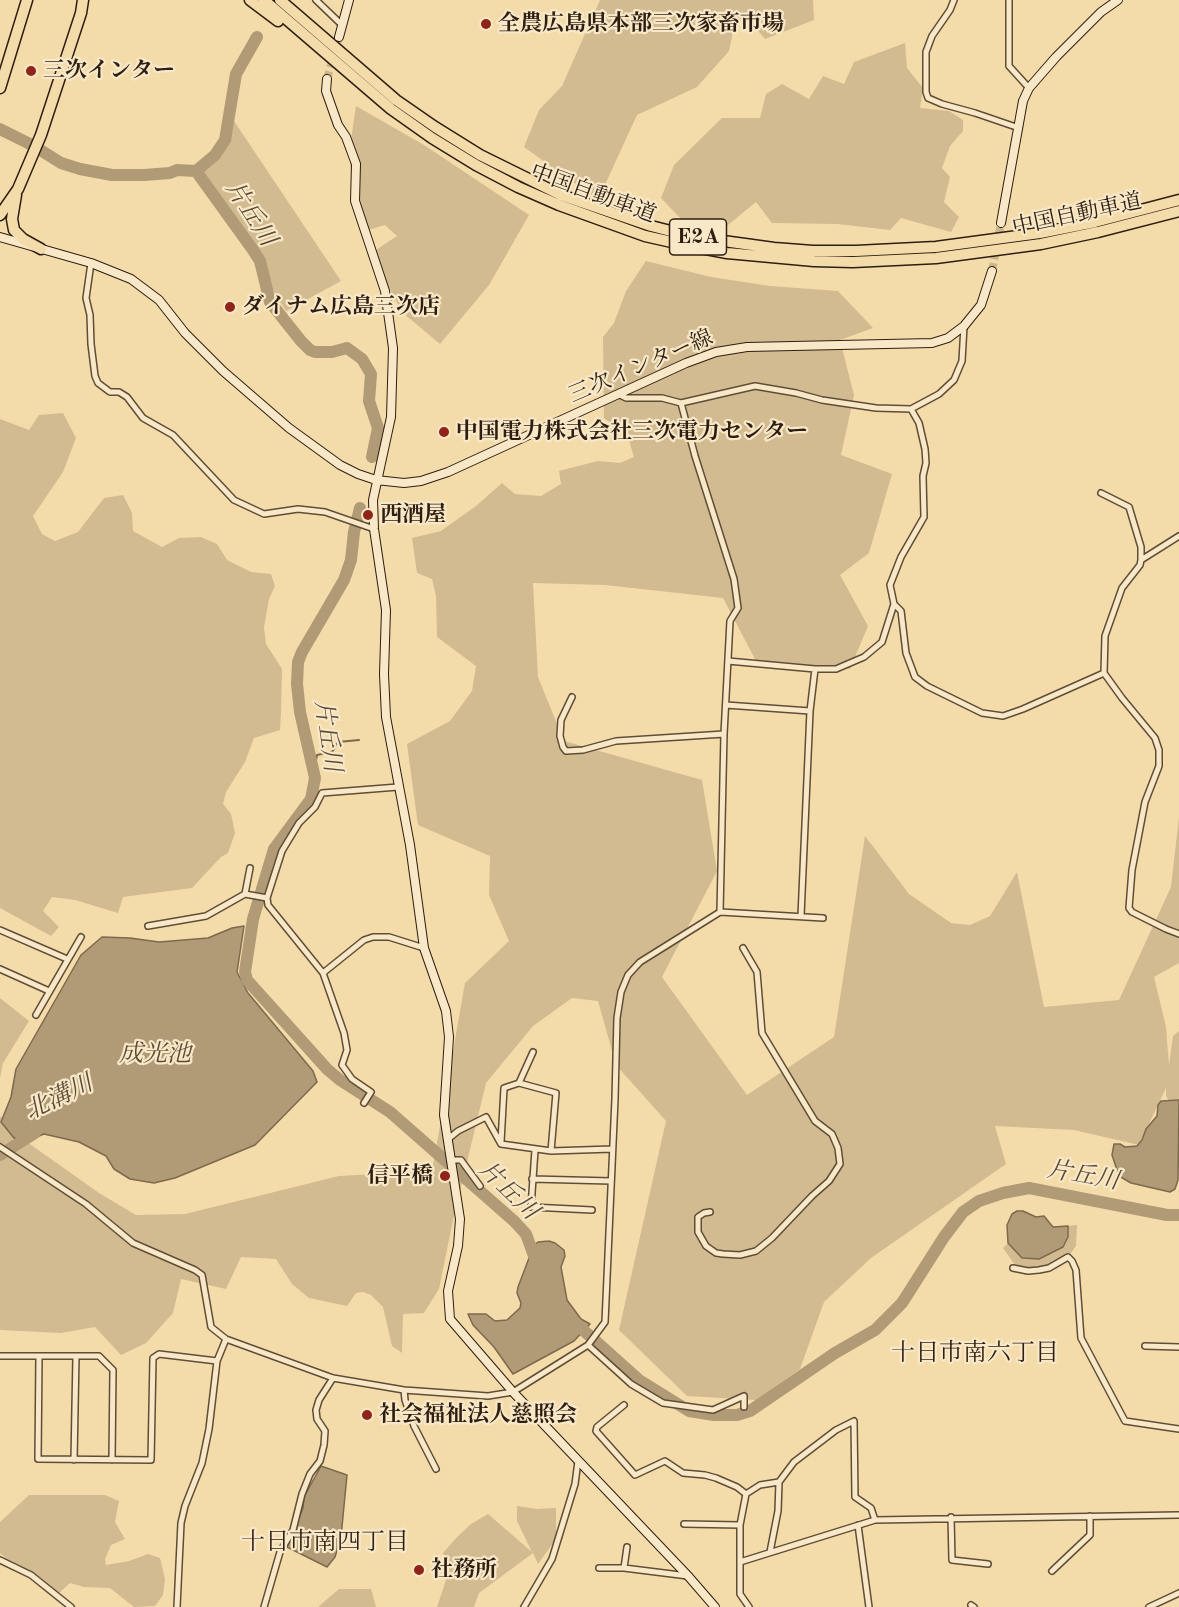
<!DOCTYPE html>
<meta charset="utf-8">
<style>
body{margin:0}
canvas{display:block;background:#f4dbaa}
</style>
<canvas width="1179" height="1607"></canvas>
<script>
const g = document.querySelector('canvas').getContext('2d');
g.lineJoin = 'round';
function fillPath(path, color) { g.fillStyle = color; g.fill(path, 'evenodd'); }
const toPath = rows => new Path2D(rows.map(r => 'M' + r).join(''));
function trace(path, color, width, dash) { g.strokeStyle = color; g.lineWidth = width; g.lineCap = dash ? 'butt' : 'round'; g.setLineDash(dash || []); g.stroke(path); }
function label(font, color, halo, rows, align = 'center') {
  g.font = font + ' "Old Standard TT","Noto Serif JP",serif'; g.lineWidth = 4.5; g.setLineDash([]); g.textBaseline = 'middle'; g.strokeStyle = halo; g.fillStyle = color; for (const [text, x, y, turn = 0] of rows) {
    g.save(); g.translate(x, y); g.rotate((+turn || 0) * Math.PI / 180); g.textAlign = isNaN(turn) ? turn : align; if (halo) g.strokeText(text, 0, 0); g.fillText(text, 0, 0); g.restore();
  }
}
fillPath(toPath([
 [600,0,813,0,814,20,765,39,749,20,735,23,729,51,697,87,637,115,598,200,524,147,539,110,562,86],
 [905,43,907,68,923,88,920,108,949,111,963,120,963,131,950,146,942,168,950,177,944,202,959,217,951,232,901,218,890,230,837,224,772,223,756,202,728,225,683,221,661,198,674,165,722,118,760,118,766,94,782,84,809,99,823,76,844,84,854,62],
 [356,106,424,145,529,215,489,285,440,344,403,313,370,254,397,236,385,225,365,231,354,196,349,153],
 [234,121,341,281,286,311,199,171,218,151,224,132],
 [646,261,711,277,770,286,838,291,873,328,840,340,854,395,841,455,892,474,869,553,840,575,868,626,850,669,756,661,723,598,605,585,533,583,538,677,564,741,702,780,717,871,662,977,747,1095,834,1037,865,836,909,894,951,923,970,925,990,916,1017,872,1044,1007,1119,1000,1171,887,1179,817,1179,963,1154,977,1166,1027,1169,1065,1173,1036,1179,1031,1179,1100,1169,1101,1166,1096,1166,1088,1139,1145,1074,1130,995,1126,1006,1164,871,1258,824,1302,800,1369,756,1400,687,1396,619,1330,666,1121,616,1065,598,1001,572,998,533,1026,486,1083,453,1220,439,1289,424,1313,403,1314,402,1353,392,1346,383,1307,371,1295,363,1292,356,1293,347,1306,309,1298,292,1284,276,1259,241,1257,226,1289,181,1279,173,1313,146,1343,121,1355,95,1327,61,1333,0,1330,0,1116,20,1137,99,1193,136,1215,185,1214,339,1176,432,1171,465,983,509,941,489,895,490,856,418,825,407,744,450,721,472,691,476,666,437,637,436,596,432,579,417,573,412,538,441,531,476,506,502,483,515,494,541,496,561,484,559,471,598,461,620,463,634,457,628,437,604,418,603,337,614,323,626,291],
 [63,413,76,438,63,472,33,516,42,534,55,541,78,532,104,498,123,495,132,513,133,531,162,547,179,538,201,537,217,544,227,560,251,572,271,574,275,586,269,599,264,627,266,644,282,669,281,713,280,730,254,738,245,762,226,792,223,804,231,814,235,833,228,853,221,857,192,888,123,897,118,913,75,900,52,897,43,911,59,927,51,936,0,908,0,419,29,430,39,415],
 [0,998,29,1021,3,1063,0,1078],
 [1077,1225,1076,1246,1071,1253,1048,1266,1037,1269,1023,1269,1015,1265,1003,1248,1008,1243,1022,1258,1066,1243,1068,1226],
 [29,1495,105,1495,119,1501,115,1522,125,1539,111,1545,105,1559,106,1565,129,1561,148,1554,160,1558,165,1579,163,1595,155,1606,134,1607,110,1588,84,1587,70,1583,59,1593,12,1564,0,1553,0,1522],
 [517,1506,537,1509,556,1508,556,1539,538,1564,533,1553,479,1593,474,1607,437,1607,447,1577,443,1553,456,1538,471,1524,488,1514,532,1552,517,1521],
 [339,1589,371,1589,376,1607,318,1607]
]), '#d2bb90');
const water = toPath([
 [244,926,237,972,248,993,313,1071,317,1082,255,1145,175,1178,154,1183,130,1179,114,1169,106,1156,79,1142,44,1134,26,1141,14,1138,1,1122,11,1097,16,1069,81,955,102,937,130,938,159,942,208,938,232,928,244,926],
 [1179,1100,1178,1180,1175,1189,1170,1192,1131,1183,1119,1176,1112,1155,1114,1144,1120,1144,1125,1147,1137,1146,1142,1140,1146,1129,1157,1116,1158,1105,1161,1101,1179,1100],
 [1017,1211,1023,1211,1036,1217,1044,1216,1053,1227,1068,1226,1068,1237,1063,1247,1039,1259,1022,1258,1008,1243,1007,1225,1012,1214,1017,1211],
 [549,1241,555,1243,564,1250,565,1256,561,1267,567,1300,581,1319,590,1324,574,1341,513,1374,494,1347,473,1325,468,1314,486,1314,495,1321,507,1320,520,1308,521,1303,517,1293,518,1287,534,1245,538,1242,549,1241],
 [321,1466,347,1475,341,1537,335,1557,327,1567,287,1547,303,1508,304,1497,321,1466]
]);
fillPath(water, '#b19b76');
trace(water, '#7d694e', 1.5);
trace(toPath([
 [311,761,316,760,317,755,332,752,338,742,359,740]
]), '#7d694e', 2);
trace(toPath([
 [0,129,34,146,61,163,80,169,112,175,144,175,170,173,177,170,196,171],
 [196,171,253,250,260,261,270,302,301,341,310,350,315,352,332,352,347,348,362,359,371,374,369,401,378,428,372,457],
 [196,171,215,155,225,140,236,74,257,37],
 [360,508,354,532,351,560,344,580,302,652,298,662,297,684,300,712,315,778,311,799,274,849,253,919,245,972,247,980,327,1069,340,1080,390,1112,514,1221,526,1234,537,1264],
 [0,1155,35,1133],
 [572,1320,639,1380,689,1411,714,1415,737,1415,750,1411,835,1353,875,1330,902,1303,944,1237,963,1212,979,1201,1003,1193,1029,1188,1167,1215,1179,1215]
]), '#b19b76', 12);
trace(toPath([
 [327,79,339,37],
 [992,271,1001,223]
]), '#ccb58b', 8, [8, 4]);
const street = toPath([
 [316,0,342,25],
 [954,0,950,10,932,36,926,52,926,92,928,98,942,104,975,113,1019,128],
 [1009,0,1009,66,1029,88],
 [91,263,86,298,90,315,91,344,95,376,98,383,110,392,119,392,127,397,143,418,173,435,234,500,264,514,298,509,325,512,374,529],
 [618,394,626,398,662,398,681,403,755,386,796,393,822,400,876,408,911,409,939,394,954,380,962,361,964,326],
 [681,403,695,456,734,579,738,608,730,621,724,734,720,912],
 [1101,493,1129,507,1141,547,1141,560],
 [1179,536,1141,560,1140,565,1122,588,1105,636,1104,673,1122,698,1155,738,1159,750,1159,766,1145,802,1132,870,1129,908,1132,912,1166,929,1179,934],
 [894,604,901,611,906,653,915,677,927,686,982,713,1003,716,1023,709,1104,673],
 [728,661,815,669,836,669,864,657,882,642,894,604,890,585,901,557,924,517,923,476,926,463,925,449,919,423,911,409],
 [572,697,561,720,560,736,563,747,566,751,583,750,616,741,724,734],
 [726,705,810,711],
 [245,894,250,868],
 [801,916,810,711,815,669],
 [148,926,206,916,245,894,267,898],
 [0,930,67,959],
 [0,969,49,991],
 [323,973,364,940,373,937,389,937,424,948],
 [36,1015,81,937],
 [519,1083,533,1052],
 [364,1103,371,1092,352,1079,342,1065,347,1050,344,1033,323,973,268,905,267,898,282,851,299,823,315,807,322,793,398,787],
 [447,1140,458,1131,486,1117,501,1144,551,1151,612,1149],
 [501,1142,504,1088,519,1083,556,1093,551,1151],
 [0,1147,86,1204,133,1243,195,1270,202,1275,211,1327,226,1339,333,1378,404,1390,488,1396,513,1392,588,1345,605,1322,615,1099,617,1018,621,992,628,975,640,962,720,912,823,918],
 [535,1150,531,1207,592,1210],
 [450,1160,461,1160,480,1186],
 [532,1179,611,1181],
 [710,1212,704,1213,698,1217,698,1232,706,1246,716,1253,723,1254,740,1255,756,1251,772,1238,812,1196,829,1181,840,1164,838,1148,832,1134,815,1121,762,1033,757,972,743,948],
 [1013,1268,1028,1271,1039,1270,1049,1268,1068,1257,1072,1261,1076,1270,1081,1338,1125,1421,1179,1429],
 [588,1345,631,1384,663,1403,713,1410,744,1396,744,1407],
 [1145,1346,1179,1347],
 [0,1356,99,1356,113,1370,112,1460],
 [39,1356,38,1459,151,1460,153,1358,159,1354,217,1361],
 [404,1390,405,1400,414,1426,436,1469],
 [624,1405,597,1427,596,1431,635,1475,665,1461,683,1473,705,1475,716,1478,737,1487,746,1494],
 [74,1460,76,1356],
 [746,1494,760,1485,779,1482,794,1462,836,1430,854,1421,855,1497,871,1508,875,1520],
 [746,1494,740,1525,740,1594,749,1607],
 [951,1517,952,1560,988,1564],
 [684,1524,740,1525],
 [858,1525,869,1607],
 [770,1552,778,1511,779,1482],
 [0,1560,31,1575,71,1607],
 [740,1562,875,1520,1179,1515],
 [599,1568,624,1568,688,1576],
 [624,1568,627,1547],
 [1052,1571,1090,1535,1090,1516],
 [971,1605,974,1607],
 [177,1607,181,1523,185,1506,202,1463,209,1429,217,1361,226,1339],
 [264,1607,280,1552,293,1530,302,1494,310,1474,320,1461,324,1445,325,1431,317,1419,316,1410,319,1400,333,1378],
 [524,1607,552,1559,575,1484,578,1461],
 [1149,1607,1179,1593]
]);
const secondary = toPath([
 [339,37,349,0],
 [327,79,326,91,338,125,346,137,356,164,355,201,385,291,393,348,391,417,373,500,374,529,386,610,384,674,386,717,410,845,424,948,446,1011,449,1037,444,1115,460,1219,458,1246,448,1291,450,1319,513,1392,689,1577,715,1607],
 [1001,223,1023,101,1029,88,1056,57,1101,12,1118,0],
 [0,237,91,263,131,279,159,300,185,333,223,371,289,428,340,465,358,474,376,480,404,483,421,481,448,472,686,363,716,352,747,347,932,343,948,338,964,326,981,305,992,271]
]);
const highway = toPath([
 [250,0,278,21],
 [264,0,391,109,432,138,476,165,518,187,559,205,645,236,685,245,727,253,814,261,853,262,936,258,1041,244,1098,232,1179,211],
 [280,0,396,100,435,127,480,155,561,195,651,226,694,237,774,248,813,251,856,251,936,247,1040,233,1095,222,1179,200],
 [0,88,27,0],
 [16,195,12,219,14,230,23,239,41,249],
 [0,215,18,189,41,135,81,13,83,0]
]);
trace(street, '#604d37', 8);
trace(secondary, '#2e1e11', 10);
trace(highway, '#2e1e11', 13);
trace(street, '#f8e8c8', 5);
trace(secondary, '#f8e8c8', 8);
trace(highway, '#f4dbaa', 10);
for (const [x, y, r, color] of [
 [486,24,6,"#8f2418"],
 [31,71,6,"#8f2418"],
 [230,307,6,"#8f2418"],
 [444,432,6,"#8f2418"],
 [368,515,6,"#8f2418"],
 [445,1176,6,"#8f2418"],
 [367,1415,6,"#8f2418"],
 [419,1570,6,"#8f2418"]
]) { const dot = new Path2D(); dot.arc(x, y, r, 0, 2 * Math.PI); g.fillStyle = color; g.fill(dot); trace(dot, '#f8e8c8', 2); }
for (const [x, y, w] of [
 [698,237,57]
]) { const box = new Path2D(); box.roundRect(x - w / 2, y - 18, w, 36, 4.5); g.fillStyle = '#f8e8c8'; g.fill(box); trace(box, '#2e1e11', 1.5); }
label('bold 21px', '#2e1e11', null, [
 ["E2A",698,237]
]);
label('bold 22px', '#2e1e11', '#f8e8c8', [
 ["全農広島県本部三次家畜市場",498,24],
 ["三次インター",43,71],
 ["ダイナム広島三次店",242,307],
 ["中国電力株式会社三次電力センター",456,432],
 ["西酒屋",380,515],
 ["信平橋",433,1176,"right"],
 ["社会福祉法人慈照会",379,1415],
 ["社務所",431,1570]
], 'left');
label('22px', '#2e1e11', '#f8e8c8', [
 ["中国自動車道",593,194,20],
 ["中国自動車道",1077,215,-12],
 ["三次インター線",641,367,-23]
]);
label('italic 24px', '#5c4a34', '#f8e8c8', [
 ["片丘川",250,214,57],
 ["片丘川",327,736,82],
 ["成光池",155,1055],
 ["北溝川",59,1098,-26],
 ["片丘川",1083,1176,10],
 ["片丘川",508,1191,44]
]);
label('24px', '#2e1e11', '#f8e8c8', [
 ["十日市南六丁目",975,1354],
 ["十日市南四丁目",325,1543]
]);
</script>
